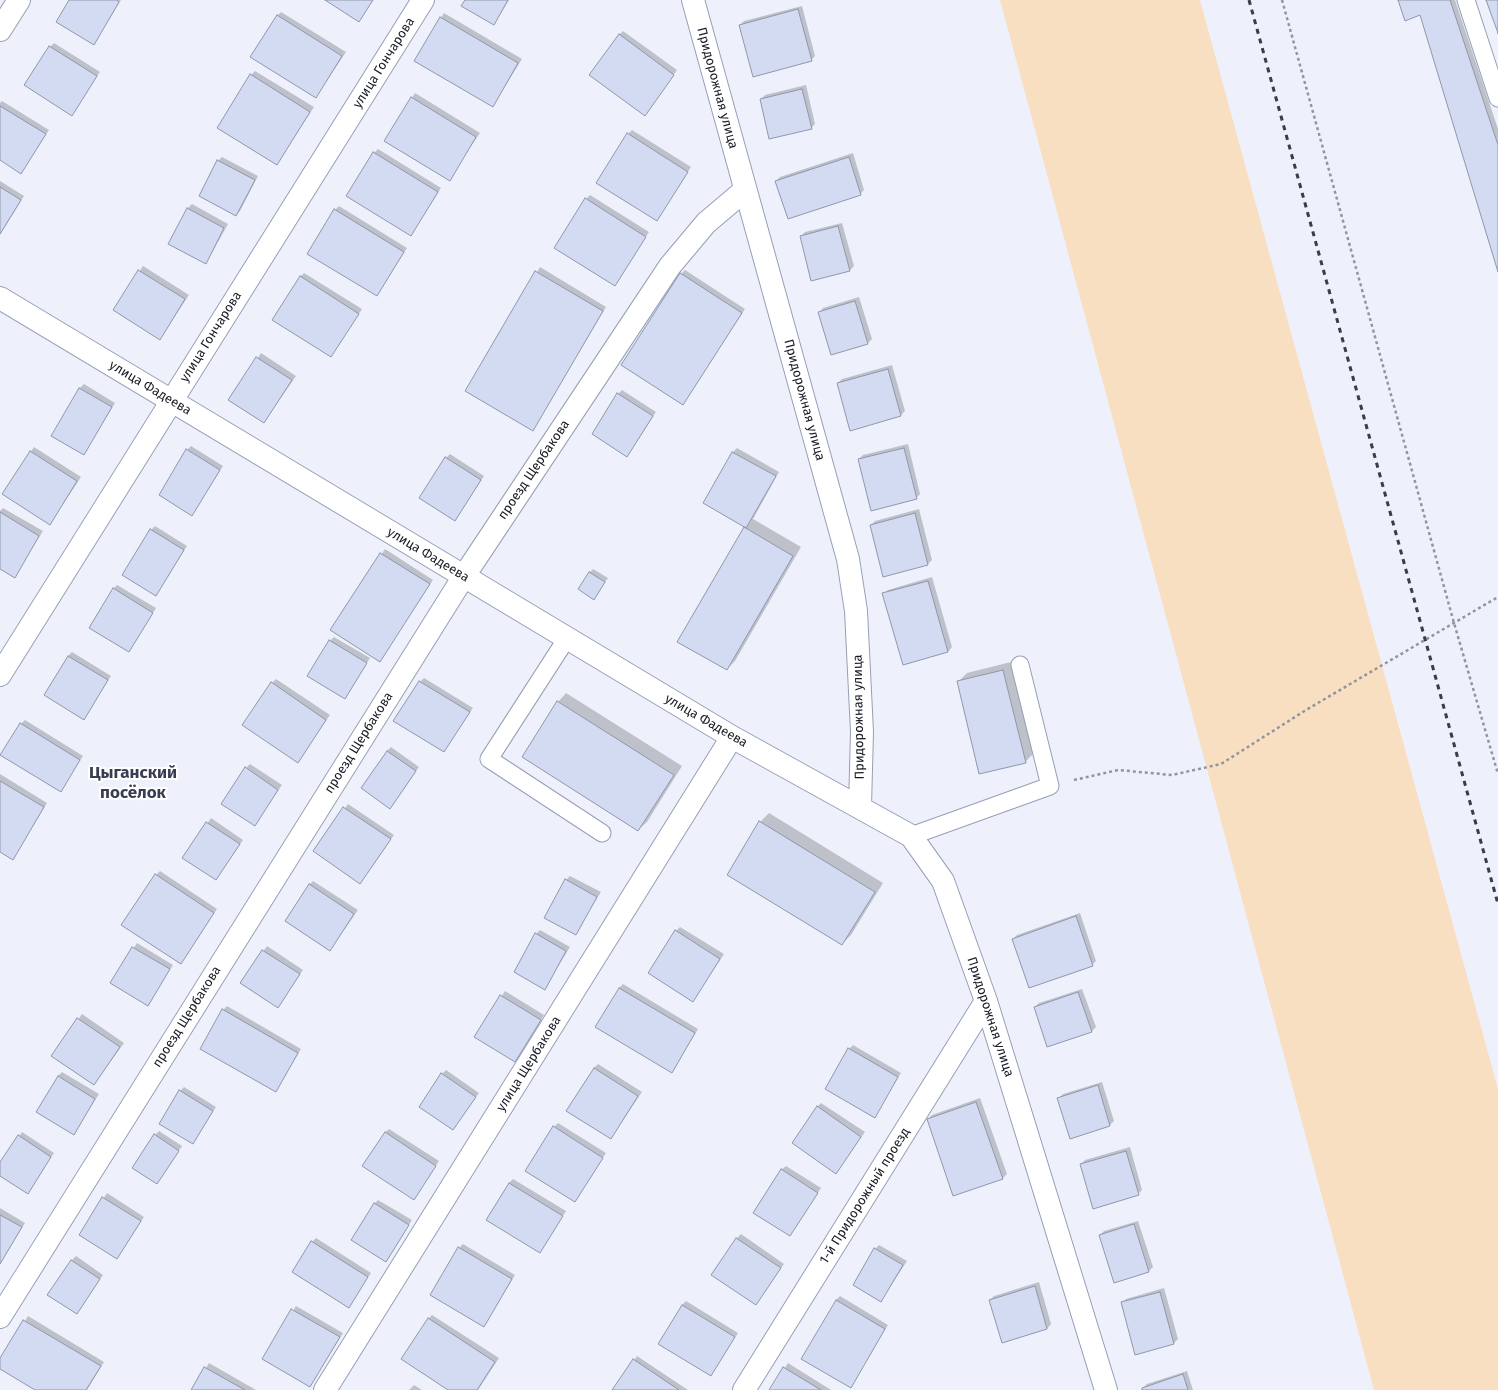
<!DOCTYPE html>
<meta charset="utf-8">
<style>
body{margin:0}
canvas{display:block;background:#eef1fb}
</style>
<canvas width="1498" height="1390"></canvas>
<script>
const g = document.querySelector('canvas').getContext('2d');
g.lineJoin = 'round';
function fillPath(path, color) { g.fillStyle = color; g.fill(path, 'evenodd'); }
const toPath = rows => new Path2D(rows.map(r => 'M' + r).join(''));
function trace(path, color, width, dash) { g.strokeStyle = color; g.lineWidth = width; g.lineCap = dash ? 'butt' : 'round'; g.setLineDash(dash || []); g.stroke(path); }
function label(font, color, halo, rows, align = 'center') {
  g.font = font + ' "Fira Sans",sans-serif'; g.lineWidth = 4; g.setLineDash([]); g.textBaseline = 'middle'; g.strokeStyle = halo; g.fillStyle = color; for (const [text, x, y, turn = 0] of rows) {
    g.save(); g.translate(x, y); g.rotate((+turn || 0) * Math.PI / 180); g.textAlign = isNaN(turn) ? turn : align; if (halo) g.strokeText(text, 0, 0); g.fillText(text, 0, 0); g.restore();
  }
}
fillPath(toPath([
 [1000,0,1200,0,1498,1089,1498,1390,1374,1390]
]), '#f9dfc2');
fillPath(toPath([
 [70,0,121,0,94,44],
 [466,0,509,0,494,24],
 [1399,0,1455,0,1498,129,1498,269,1420,14],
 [802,6,815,56,811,60,740,25,744,21],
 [281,12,346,52,316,97,277,16],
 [444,13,522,59,493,106,415,61],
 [623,31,677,70,649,110,619,35],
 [54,43,100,72,72,114,50,47],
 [255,71,314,107,277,164,251,75],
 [806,85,815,124,811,128,761,99,765,95],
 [415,93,480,133,449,179,385,140],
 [2,101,49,130,21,172,0,159,0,103],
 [632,130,691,167,656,220,628,134],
 [378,149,441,188,411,235,374,153],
 [853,153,864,190,860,194,776,181,780,177],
 [222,157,258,176,240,211,236,215,218,161],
 [0,181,24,196,0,235],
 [590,195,649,232,614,285,586,199],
 [192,204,228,224,209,258,205,262,188,208],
 [339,206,407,248,377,295,335,210],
 [842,223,854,266,850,270,801,236,805,232],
 [143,266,189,295,160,339,114,310],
 [540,267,606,307,533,429,466,390],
 [685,270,745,309,683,404,681,274],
 [304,273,362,309,331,356,300,277],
 [859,297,872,339,868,343,819,313,823,308],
 [261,353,296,376,264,422,230,400],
 [892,365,905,411,901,415,851,429,838,383,842,379],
 [84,384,115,403,84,454,80,388],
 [622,390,656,412,627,456,618,394],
 [908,444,920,494,916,498,859,459,863,455],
 [191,446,223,466,192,514,187,450],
 [34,447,81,477,50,524,3,494],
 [737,448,779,472,753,519,801,547,735,661,727,669,746,526,704,503,733,452],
 [450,454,484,476,455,520,446,458],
 [3,508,43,531,14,577,0,568,0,511],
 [919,509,932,560,928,564,871,525,875,521],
 [155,526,187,546,156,594,151,530],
 [385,549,433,580,380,660,332,630],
 [593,569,608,578,594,598,589,573],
 [932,577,952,647,948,652,884,594,888,590],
 [117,585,156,608,129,651,113,589],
 [334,637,370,658,345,698,330,641],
 [72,652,111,676,84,718,68,656],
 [1011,662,1034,753,1025,762,958,682,967,673],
 [424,678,473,708,444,751,420,682],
 [276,679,330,715,301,757,272,683],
 [566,693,682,766,647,822,638,830,523,757,558,702],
 [25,720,83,756,60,791,21,724],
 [391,747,419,767,394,803,387,751],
 [250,764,282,785,254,825,246,768],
 [0,774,47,803,13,859,0,851],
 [348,804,394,835,360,883,314,851],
 [769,813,883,883,851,935,842,944,760,822],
 [211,818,243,840,216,879,184,858],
 [160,871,217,909,181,963,156,875],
 [570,876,601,892,575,934,546,917,566,880],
 [313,881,358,910,330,950,309,885],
 [1080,913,1096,961,1092,965,1013,939,1017,935],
 [680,927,724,954,693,1001,676,931],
 [540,930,570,947,545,988,536,934],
 [137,943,173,965,148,1004,111,983],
 [267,946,303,970,278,1007,241,983],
 [623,984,698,1029,672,1072,619,988],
 [1082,989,1096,1027,1092,1031,1035,1007,1039,1003],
 [505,991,544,1015,515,1061,476,1037],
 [227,1006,301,1049,276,1091,223,1010],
 [82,1014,124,1043,94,1084,53,1056],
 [853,1045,901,1073,874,1116,849,1049],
 [598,1064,642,1092,611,1138,594,1068],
 [446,1070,479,1093,453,1129,442,1074],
 [62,1072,99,1094,74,1133,58,1076],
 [1102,1082,1114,1121,1110,1125,1070,1137,1059,1098,1063,1094],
 [184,1087,216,1107,193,1143,180,1091],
 [980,1098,1007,1174,1003,1178,928,1119,932,1115],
 [821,1103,865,1132,836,1172,817,1107],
 [558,1123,606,1153,575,1201,554,1127],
 [389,1129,439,1161,414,1199,385,1133],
 [159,1131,182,1146,157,1183,155,1135],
 [22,1132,54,1153,28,1192,0,1174,0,1164],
 [1130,1147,1142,1190,1138,1194,1081,1164,1085,1160],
 [786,1166,821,1188,790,1235,781,1170],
 [513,1179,566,1211,540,1251,509,1183],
 [107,1193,144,1217,117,1258,80,1234],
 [378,1200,412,1220,386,1261,374,1204],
 [0,1208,25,1223,0,1264],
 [1138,1221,1153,1267,1149,1271,1115,1282,1100,1235,1104,1231],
 [741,1234,784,1264,756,1304,737,1238],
 [316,1238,371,1273,348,1307,312,1242],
 [463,1244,515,1275,484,1326,459,1248],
 [879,1245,907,1261,881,1301,875,1249],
 [76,1256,103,1275,77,1313,72,1260],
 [1039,1282,1051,1324,1047,1329,1003,1342,990,1300,994,1296],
 [1164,1288,1178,1339,1174,1343,1135,1354,1122,1303,1126,1299],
 [840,1296,888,1325,850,1387,836,1300],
 [686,1301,738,1333,711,1375,682,1305],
 [296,1306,343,1333,310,1386,264,1359],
 [432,1315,499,1358,478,1390,450,1390,428,1319],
 [28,1316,104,1362,87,1390,37,1390,0,1368,0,1360],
 [637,1356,688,1390,614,1390],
 [209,1363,256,1390,192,1390],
 [788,1363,831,1390,770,1390],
 [1187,1371,1193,1390,1143,1390,1143,1388,1147,1384],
 [414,1385,422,1390,409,1390]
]), '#0003');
const building = toPath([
 [69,0,117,0,119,2,94,45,56,22,69,0],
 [325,0,373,0,359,22,325,0],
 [465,0,508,0,494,25,461,6,465,0],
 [1398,0,1450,0,1498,145,1498,272,1420,15,1405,21,1398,0],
 [1486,0,1498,0,1498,34,1498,33,1486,0],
 [798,9,812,61,753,77,739,25,798,9],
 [277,15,342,56,316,98,250,57,277,15],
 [440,17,518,63,493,107,414,61,440,17],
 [619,34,674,75,645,116,589,75,619,34],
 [49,46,97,76,72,116,24,85,49,46],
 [250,74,310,112,277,165,217,128,250,74],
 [802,89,812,129,769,139,760,99,802,89],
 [411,97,476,137,450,181,384,141,411,97],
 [0,106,46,134,21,174,0,160,0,106],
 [627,133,688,172,657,221,596,183,627,133],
 [373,152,438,192,411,236,346,196,373,152],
 [849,157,861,195,788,219,775,181,849,157],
 [217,160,255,180,236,216,199,196,217,160],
 [0,187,21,200,0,234,0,187],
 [585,198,646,237,615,286,554,248,585,198],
 [187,208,224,228,206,264,168,244,187,208],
 [334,209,404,252,377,296,307,254,334,209],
 [838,226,850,271,811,281,800,236,838,226],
 [138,270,185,299,160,340,113,310,138,270],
 [535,271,603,311,533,431,465,391,535,271],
 [680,273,742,313,683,405,621,365,680,273],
 [300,276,359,314,331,357,272,320,300,276],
 [855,301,868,344,831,355,818,312,855,301],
 [256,357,292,380,264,423,228,400,256,357],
 [888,369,901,416,850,431,837,383,888,369],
 [79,388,112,407,84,455,51,436,79,388],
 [617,393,653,416,627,457,592,434,617,393],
 [904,448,917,499,871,511,858,459,904,448],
 [186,449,220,470,192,516,159,495,186,449],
 [30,451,77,481,50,525,2,494,30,451],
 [732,452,776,476,746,528,703,503,732,452],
 [445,457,481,480,455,521,419,498,445,457],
 [0,512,39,536,15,578,0,569,0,512],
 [915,513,928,565,883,577,870,525,915,513],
 [744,527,793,556,727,670,677,642,744,527],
 [150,529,184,550,156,596,122,575,150,529],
 [380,553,430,584,380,662,330,630,380,553],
 [589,572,605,582,594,600,578,589,589,572],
 [928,581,948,652,903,665,882,593,928,581],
 [113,588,153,613,129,652,89,628,113,588],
 [329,640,367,663,345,699,307,676,329,640],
 [68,656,108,680,84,720,44,695,68,656],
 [1003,670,1026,763,979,774,957,681,1003,670],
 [419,681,470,712,444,752,393,721,419,681],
 [271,682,326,720,298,763,242,725,271,682],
 [557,701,674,775,638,831,522,757,557,701],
 [20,723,80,760,61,792,0,755,20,723],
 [387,751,416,771,390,809,361,788,387,751],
 [245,767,278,790,255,826,221,804,245,767],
 [0,781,44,807,13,860,0,852,0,781],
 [343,807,391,839,360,884,313,851,343,807],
 [759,821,875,892,842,945,727,875,759,821],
 [206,822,240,844,216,880,182,858,206,822],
 [155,874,214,913,181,964,121,925,155,874],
 [565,879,597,897,576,935,544,918,565,879],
 [309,884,354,914,330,951,285,921,309,884],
 [1076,916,1093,966,1029,988,1012,939,1076,916],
 [675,930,720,959,693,1002,648,973,675,930],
 [535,933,566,951,545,990,514,972,535,933],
 [132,947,170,969,148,1006,110,983,132,947],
 [262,950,300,974,278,1008,240,983,262,950],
 [619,988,695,1033,672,1073,595,1027,619,988],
 [1078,992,1092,1032,1047,1047,1034,1007,1078,992],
 [500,995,541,1020,515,1062,474,1037,500,995],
 [222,1009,298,1053,276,1092,200,1049,222,1009],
 [77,1018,120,1047,94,1085,51,1056,77,1018],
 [848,1048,898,1077,875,1118,825,1089,848,1048],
 [594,1068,638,1096,611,1139,566,1111,594,1068],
 [441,1073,476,1097,453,1130,419,1107,441,1073],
 [58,1076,95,1099,74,1135,36,1112,58,1076],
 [1098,1085,1110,1126,1070,1139,1057,1098,1098,1085],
 [179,1090,213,1111,193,1144,159,1124,179,1090],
 [976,1102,1003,1179,953,1196,927,1119,976,1102],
 [817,1106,861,1137,836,1174,792,1143,817,1106],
 [553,1126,603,1158,575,1202,525,1171,553,1126],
 [385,1132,436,1166,414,1200,362,1166,385,1132],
 [154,1134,179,1151,157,1184,132,1168,154,1134],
 [18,1135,51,1157,28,1194,0,1176,0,1162,18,1135],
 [1126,1151,1139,1195,1093,1209,1080,1164,1126,1151],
 [781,1169,818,1193,790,1236,753,1213,781,1169],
 [509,1183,563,1216,540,1253,486,1220,509,1183],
 [102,1197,141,1221,117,1259,79,1235,102,1197],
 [374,1203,409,1225,386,1262,351,1240,374,1203],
 [0,1215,22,1227,0,1264,0,1215],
 [1134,1224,1149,1272,1114,1283,1099,1235,1134,1224],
 [736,1238,781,1268,756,1305,711,1275,736,1238],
 [311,1241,368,1277,349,1308,292,1272,311,1241],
 [458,1247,512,1279,484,1327,430,1295,458,1247],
 [874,1248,903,1265,881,1302,853,1285,874,1248],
 [71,1260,100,1279,77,1314,47,1295,71,1260],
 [1035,1286,1047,1329,1002,1343,989,1300,1035,1286],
 [1160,1292,1174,1344,1135,1355,1121,1302,1160,1292],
 [836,1300,885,1329,851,1388,801,1359,836,1300],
 [682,1305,735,1337,711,1376,658,1344,682,1305],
 [291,1309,340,1337,310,1387,262,1359,291,1309],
 [428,1318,495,1362,477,1390,448,1390,401,1359,428,1318],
 [23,1320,101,1366,86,1390,35,1390,0,1369,0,1358,23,1320],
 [633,1359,679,1390,612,1390,633,1359],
 [204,1367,245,1390,191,1390,204,1367],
 [783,1367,821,1390,769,1390,783,1367],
 [1183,1374,1188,1390,1142,1390,1142,1388,1183,1374]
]);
fillPath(building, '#d3dbf2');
trace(building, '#8f97ac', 1);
const service = toPath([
 [1466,0,1498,98],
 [567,638,489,759,602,833],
 [911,836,1050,786,1020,665]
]);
const minor = toPath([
 [693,0,848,559,856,611,862,732,860,806],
 [0,30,19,0],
 [0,298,732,737,911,836,943,881,986,1001,1106,1390],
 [0,675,423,0],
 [0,1317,464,576,670,266,706,223,745,190],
 [325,1390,732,737],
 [744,1390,986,1001]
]);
trace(service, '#979fb5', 19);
trace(minor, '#979fb5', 24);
trace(toPath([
 [1282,0,1454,623,1498,774],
 [1074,780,1118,770,1172,775,1221,764,1306,710,1498,597]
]), '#92959e', 2.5, [3, 3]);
trace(service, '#fff', 17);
trace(minor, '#fff', 22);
trace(toPath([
 [1249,0,1498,904]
]), '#3b3d46', 3, [5, 5]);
label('13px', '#191b24', '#fff', [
 ["улица Гончарова",384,63,-58],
 ["Придорожная улица",717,88,75],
 ["улица Гончарова",211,337,-58],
 ["улица Фадеева",150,388,31],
 ["Придорожная улица",804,400,75],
 ["проезд Щербакова",534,470,-56],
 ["улица Фадеева",428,555,31],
 ["Придорожная улица",859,717,-91],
 ["улица Фадеева",706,721,30],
 ["проезд Щербакова",359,743,-58],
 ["проезд Щербакова",187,1017,-58],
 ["Придорожная улица",990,1017,72],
 ["улица Щербакова",529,1064,-58],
 ["1-й Придорожный проезд",865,1196,-58]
]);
label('bold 17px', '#383e51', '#fff', [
 ["Цыганский",133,773],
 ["посёлок",133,793]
]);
</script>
